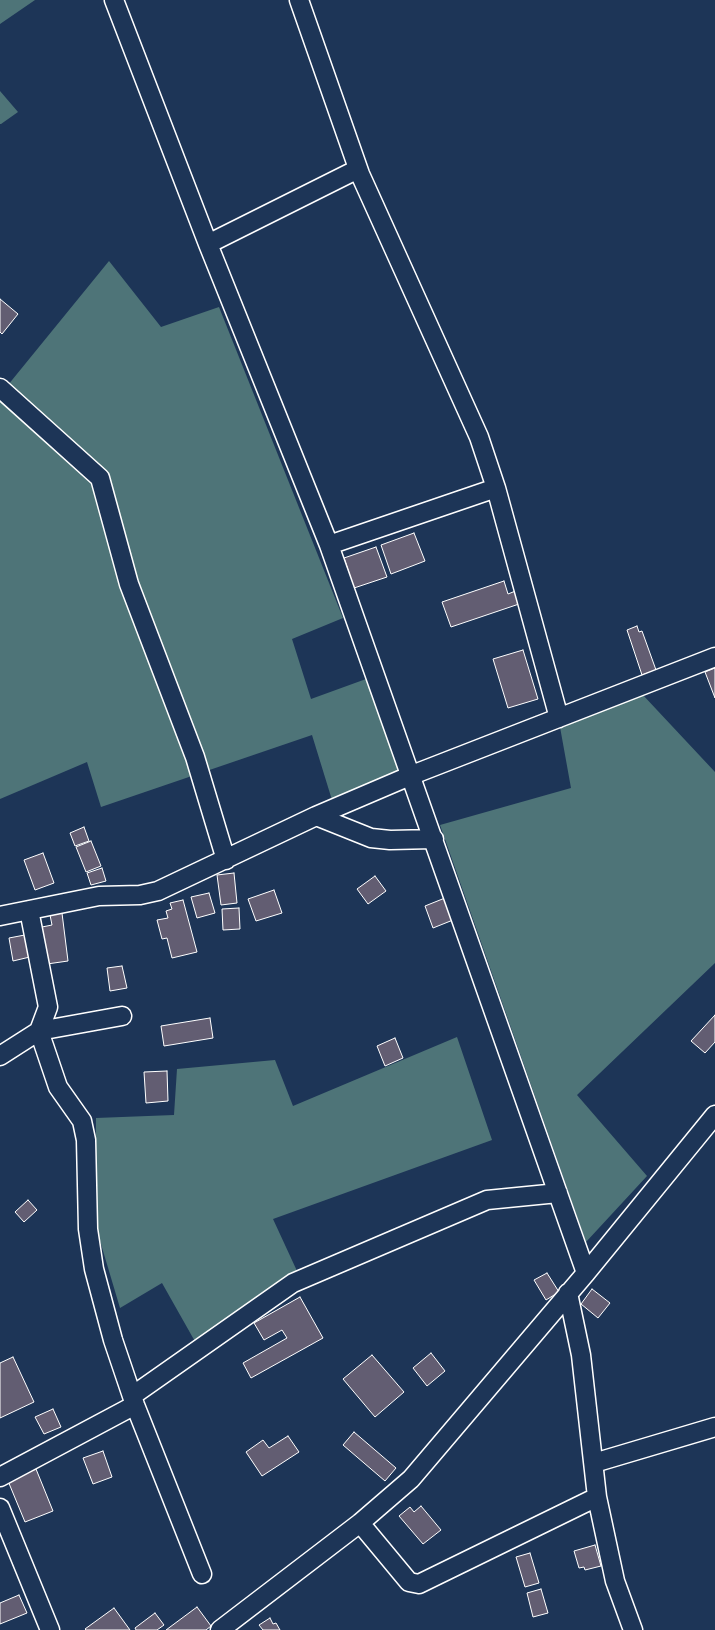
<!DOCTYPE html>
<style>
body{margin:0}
canvas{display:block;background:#1d3557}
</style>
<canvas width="715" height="1630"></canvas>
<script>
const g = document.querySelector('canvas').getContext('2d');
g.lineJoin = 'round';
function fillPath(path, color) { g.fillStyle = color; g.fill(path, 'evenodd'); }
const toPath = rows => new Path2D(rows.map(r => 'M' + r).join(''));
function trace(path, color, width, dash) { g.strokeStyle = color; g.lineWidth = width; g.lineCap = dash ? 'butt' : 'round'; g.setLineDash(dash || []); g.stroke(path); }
fillPath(toPath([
 [0,0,35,0,0,24],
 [0,91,18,112,1,124,0,124],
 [109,261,161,327,219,307,343,618,292,639,311,699,366,679,399,770,332,800,312,735,101,807,87,762,0,799,0,379,8,385],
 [642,694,715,772,715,963,577,1095,647,1176,586,1242,440,825,571,788,560,727],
 [457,1037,492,1140,273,1219,297,1271,197,1345,162,1283,120,1308,95,1224,96,1118,174,1115,177,1069,275,1060,293,1106]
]), '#4e7478');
const building = toPath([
 [0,299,18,314,2,334,0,332,0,299],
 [414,533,425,561,391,574,381,545,414,533],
 [376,547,387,577,354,588,344,558,376,547],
 [504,581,508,594,518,590,522,603,451,627,442,602,504,581],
 [637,626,639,632,642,631,656,670,642,675,627,630,637,626],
 [523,650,538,699,508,708,493,659,523,650],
 [715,668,715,698,705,672,715,668],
 [84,827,89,841,75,846,70,833,84,827],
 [91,841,101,866,86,872,76,847,91,841],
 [43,853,54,883,35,890,24,860,43,853],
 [102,868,106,881,91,885,87,873,102,868],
 [234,873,237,903,221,905,217,875,234,873],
 [375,876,386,891,368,904,357,889,375,876],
 [274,890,282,913,256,921,248,899,274,890],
 [209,893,215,913,197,918,191,897,209,893],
 [445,898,453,920,433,928,425,906,445,898],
 [183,900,197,952,172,958,167,938,162,939,157,920,168,918,166,911,172,909,170,903,183,900],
 [239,908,240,929,223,930,222,909,239,908],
 [62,913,68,961,47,964,42,927,52,925,50,915,62,913],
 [30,934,34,956,13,961,9,938,30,934],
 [122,966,127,988,110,991,107,968,122,966],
 [715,1015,715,1042,705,1053,691,1041,715,1015],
 [210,1018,213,1038,164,1046,161,1026,210,1018],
 [395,1038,403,1058,385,1066,377,1046,395,1038],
 [167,1071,168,1101,146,1103,144,1072,167,1071],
 [28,1200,37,1210,24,1222,15,1212,28,1200],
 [547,1273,559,1292,546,1300,534,1280,547,1273],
 [592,1289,610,1303,598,1318,581,1304,592,1289],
 [300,1297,323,1338,251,1378,243,1363,287,1338,282,1330,264,1340,254,1323,300,1297],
 [431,1353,445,1371,427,1386,413,1368,431,1353],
 [372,1355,404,1392,375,1417,343,1379,372,1355],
 [13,1357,34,1402,0,1418,0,1363,13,1357],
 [53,1409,61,1427,44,1434,35,1417,53,1409],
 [354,1432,396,1468,385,1481,343,1445,354,1432],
 [288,1436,299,1452,262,1476,246,1452,263,1440,269,1448,288,1436],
 [103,1451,112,1477,93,1484,83,1458,103,1451],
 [36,1469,53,1511,25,1522,8,1481,36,1469],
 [421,1506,441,1530,423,1544,399,1516,410,1507,414,1512,421,1506],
 [595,1545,601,1566,585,1570,584,1567,579,1568,574,1551,595,1545],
 [530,1553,539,1583,525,1587,516,1557,530,1553],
 [541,1589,548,1613,533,1617,527,1593,541,1589],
 [19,1595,27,1613,0,1624,0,1603,19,1595],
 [197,1607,211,1626,206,1630,166,1630,197,1607],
 [114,1608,130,1630,86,1630,85,1629,114,1608],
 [155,1613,164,1625,157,1630,136,1630,135,1628,155,1613],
 [270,1618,273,1624,276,1623,280,1630,263,1630,259,1625,270,1618]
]);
fillPath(building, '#625d72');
trace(building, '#fff', 1);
const minor = toPath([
 [114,0,208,244,329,545,586,1273],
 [299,0,360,174,479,437,496,488,559,718],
 [208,244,358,169],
 [0,388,100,478,129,584,195,757,226,860],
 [329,545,496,488],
 [316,816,371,838,390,840,434,839],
 [0,916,99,896,140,895,158,891,316,816,412,775,715,657],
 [122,1016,39,1031,58,1087,82,1121,86,1140,88,1229,94,1269,113,1340,135,1405,202,1574],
 [0,1056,39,1031,48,1007,29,910],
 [568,1293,581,1355,597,1497,615,1581,633,1630],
 [132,1396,293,1283,487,1200,558,1193],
 [594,1463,715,1427],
 [0,1477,135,1405],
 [0,1508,50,1630],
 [360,1523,409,1582,419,1584,597,1497],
 [220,1630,360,1523,411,1479,586,1273,715,1115]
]);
trace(minor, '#fff', 21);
trace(minor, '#1d3557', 18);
</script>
